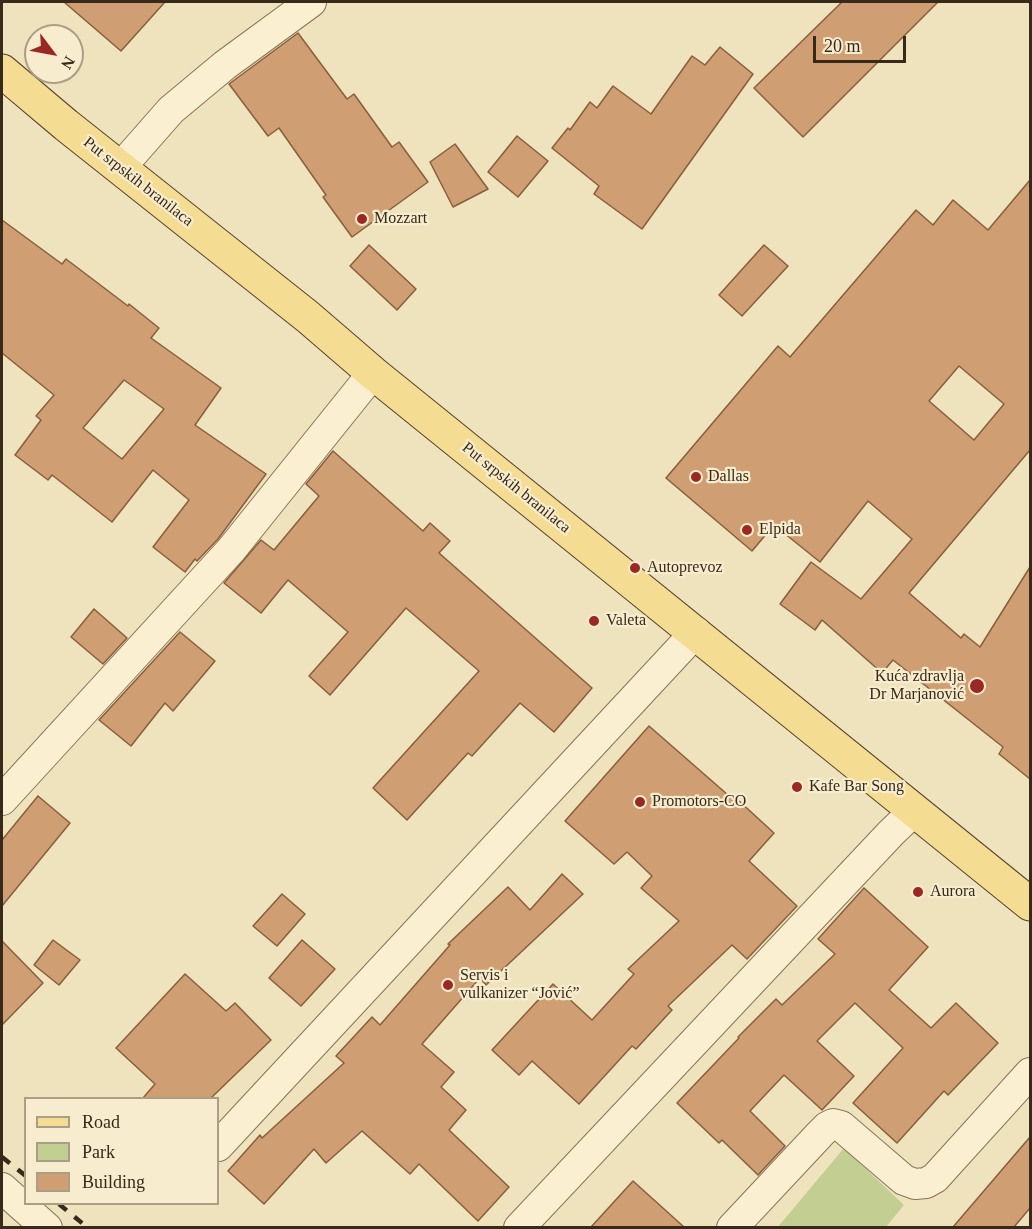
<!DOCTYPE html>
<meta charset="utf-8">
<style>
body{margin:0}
#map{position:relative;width:1032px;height:1229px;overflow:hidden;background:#efe3be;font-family:"Times New Roman",serif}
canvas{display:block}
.frame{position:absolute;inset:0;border:3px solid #372a1b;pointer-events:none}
.legend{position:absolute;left:24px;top:1097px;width:195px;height:108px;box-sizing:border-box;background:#f7edce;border:2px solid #aa9f86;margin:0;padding:8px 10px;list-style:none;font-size:18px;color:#372a1b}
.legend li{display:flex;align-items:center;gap:12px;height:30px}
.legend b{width:30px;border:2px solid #aa9f86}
.north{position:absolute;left:24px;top:24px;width:60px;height:60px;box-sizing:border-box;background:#f7edce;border:2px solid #aa9f86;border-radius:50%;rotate:122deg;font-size:16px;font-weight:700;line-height:24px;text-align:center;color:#372a1b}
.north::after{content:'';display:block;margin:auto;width:21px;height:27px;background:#9a2924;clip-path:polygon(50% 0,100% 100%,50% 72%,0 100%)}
.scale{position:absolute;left:813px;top:36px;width:93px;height:27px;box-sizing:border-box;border:3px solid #372a1b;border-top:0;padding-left:8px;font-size:18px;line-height:21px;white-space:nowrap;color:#372a1b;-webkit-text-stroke:4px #f7edce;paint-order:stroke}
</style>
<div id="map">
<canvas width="1032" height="1229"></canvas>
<div class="frame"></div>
<ul class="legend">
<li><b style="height:8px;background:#f5dc93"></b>Road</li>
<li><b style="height:16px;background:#c3ce92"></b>Park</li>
<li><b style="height:16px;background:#cf9e72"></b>Building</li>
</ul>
<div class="north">N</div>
<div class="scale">20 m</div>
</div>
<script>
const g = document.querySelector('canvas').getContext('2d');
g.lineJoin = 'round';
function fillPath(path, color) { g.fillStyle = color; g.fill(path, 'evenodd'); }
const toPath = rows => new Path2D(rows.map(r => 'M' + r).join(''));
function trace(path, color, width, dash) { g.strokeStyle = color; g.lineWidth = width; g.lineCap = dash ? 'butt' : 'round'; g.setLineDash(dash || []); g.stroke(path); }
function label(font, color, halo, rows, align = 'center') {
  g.font = font + ' "Times New Roman",serif'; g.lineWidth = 4.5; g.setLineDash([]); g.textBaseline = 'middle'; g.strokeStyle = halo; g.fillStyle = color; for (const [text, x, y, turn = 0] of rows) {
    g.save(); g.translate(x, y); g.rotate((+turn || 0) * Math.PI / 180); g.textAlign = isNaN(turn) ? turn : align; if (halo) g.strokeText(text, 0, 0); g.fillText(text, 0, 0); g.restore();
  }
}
fillPath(toPath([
 [844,1148,904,1205,886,1227,777,1228]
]), '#c3ce92');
const building = toPath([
 [64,2,165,2,121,51,64,2],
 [842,2,938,2,803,137,754,88,842,2],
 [298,33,347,99,354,94,392,147,399,142,428,182,352,237,323,197,326,195,279,128,268,136,229,84,298,33],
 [720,47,753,74,642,229,594,194,599,186,552,148,568,128,570,130,590,102,597,108,613,86,651,114,692,56,705,65,720,47],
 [517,136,548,161,518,197,488,172,517,136],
 [455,144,488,189,453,207,430,162,455,144],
 [1030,180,1030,450,909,593,961,638,964,634,980,647,1030,567,1030,779,999,754,1003,747,893,660,882,673,822,620,815,630,780,604,811,562,861,599,912,539,868,501,820,562,774,525,752,551,666,478,778,346,790,357,916,210,933,225,953,200,988,230,1030,180],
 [959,366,1004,404,974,440,929,401,959,366],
 [2,220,62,264,66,259,128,306,129,304,159,328,151,338,221,388,195,425,266,474,218,539,197,561,195,559,185,572,153,547,189,500,153,470,112,522,52,475,48,480,15,455,41,420,36,416,54,395,2,353,2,220],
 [124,380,164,409,122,459,83,428,124,380],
 [369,245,416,289,397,310,350,266,369,245],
 [764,245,788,266,742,316,719,295,764,245],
 [333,451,423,531,430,523,450,541,439,553,592,688,554,732,520,703,472,756,468,753,407,820,373,788,479,671,406,608,330,695,309,676,348,632,288,580,261,613,224,583,261,540,274,550,319,496,306,484,333,451],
 [94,609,127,638,103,664,71,637,94,609],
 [180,632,215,661,173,711,165,703,131,746,99,720,180,632],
 [649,726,736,802,738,800,774,833,749,861,797,906,747,959,732,945,668,1006,672,1010,636,1049,632,1046,579,1104,532,1061,519,1075,492,1050,553,984,592,1020,634,974,628,969,679,921,641,888,652,876,627,852,614,864,565,821,649,726],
 [38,796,70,823,2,906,2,840,38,796],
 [562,874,583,894,486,985,480,978,422,1044,454,1072,441,1087,466,1110,449,1130,509,1187,478,1221,419,1164,410,1174,362,1131,326,1163,314,1149,264,1204,228,1171,260,1135,262,1138,344,1063,336,1056,372,1017,380,1025,450,945,448,944,508,887,530,910,562,874],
 [864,888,928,947,889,990,931,1028,956,1003,998,1043,948,1095,944,1091,897,1143,853,1103,903,1048,855,1003,817,1041,854,1076,822,1110,784,1075,750,1111,785,1146,758,1175,722,1140,719,1143,677,1103,739,1038,738,1037,776,999,782,1005,835,954,818,939,864,888],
 [282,894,305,914,277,946,253,926,282,894],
 [53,940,80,960,59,985,34,965,53,940],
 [302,940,335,969,301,1006,269,978,302,940],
 [2,941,43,983,2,1025,2,941],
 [185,974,226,1011,235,1003,271,1040,211,1098,143,1098,155,1084,116,1048,185,974],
 [1030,1137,1030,1208,1014,1227,953,1227,1030,1137],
 [633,1181,684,1227,591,1227,633,1181]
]);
fillPath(building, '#cf9e72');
trace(building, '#885e3b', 1.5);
const minor = toPath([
 [120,168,171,110,225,65,311,2],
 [2,800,231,550,373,373],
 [218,1146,696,632],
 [2,1188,47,1228],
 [519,1228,891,833,915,810],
 [732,1228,820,1134,827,1127,833,1124,841,1126,904,1180,915,1184,926,1183,935,1178,1030,1073]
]);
const major = toPath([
 [2,71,66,125,308,317,373,373,1030,904]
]);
trace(minor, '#887356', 32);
trace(major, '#55412b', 35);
trace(minor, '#faf0d1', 30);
trace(major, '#f5dc93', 33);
trace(toPath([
 [2,1157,26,1176],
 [59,1204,88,1228]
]), '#372a1b', 4.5, [10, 10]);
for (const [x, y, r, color] of [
 [362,219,6,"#9a2924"],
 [696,477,6,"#9a2924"],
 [747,530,6,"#9a2924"],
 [635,568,6,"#9a2924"],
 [594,621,6,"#9a2924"],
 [977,686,8,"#9a2924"],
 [797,787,6,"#9a2924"],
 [640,802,6,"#9a2924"],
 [918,892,6,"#9a2924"],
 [448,985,6,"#9a2924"]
]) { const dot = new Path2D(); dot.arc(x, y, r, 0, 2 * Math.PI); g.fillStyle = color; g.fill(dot); trace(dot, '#f7edce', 2); }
label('16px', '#372a1b', '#f7edce', [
 ["Put srpskih branilaca",138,182,38],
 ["Put srpskih branilaca",516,488,39]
]);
label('16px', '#372a1b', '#f7edce', [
 ["Mozzart",374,219],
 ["Dallas",708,477],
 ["Elpida",759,530],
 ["Autoprevoz",647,568],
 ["Valeta",606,621],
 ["Kuća zdravlja",964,677,"right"],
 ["Dr Marjanović",964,695,"right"],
 ["Kafe Bar Song",809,787],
 ["Promotors-CO",652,802],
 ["Aurora",930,892],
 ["Servis i",460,976],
 ["vulkanizer “Jović”",460,994]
], 'left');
</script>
